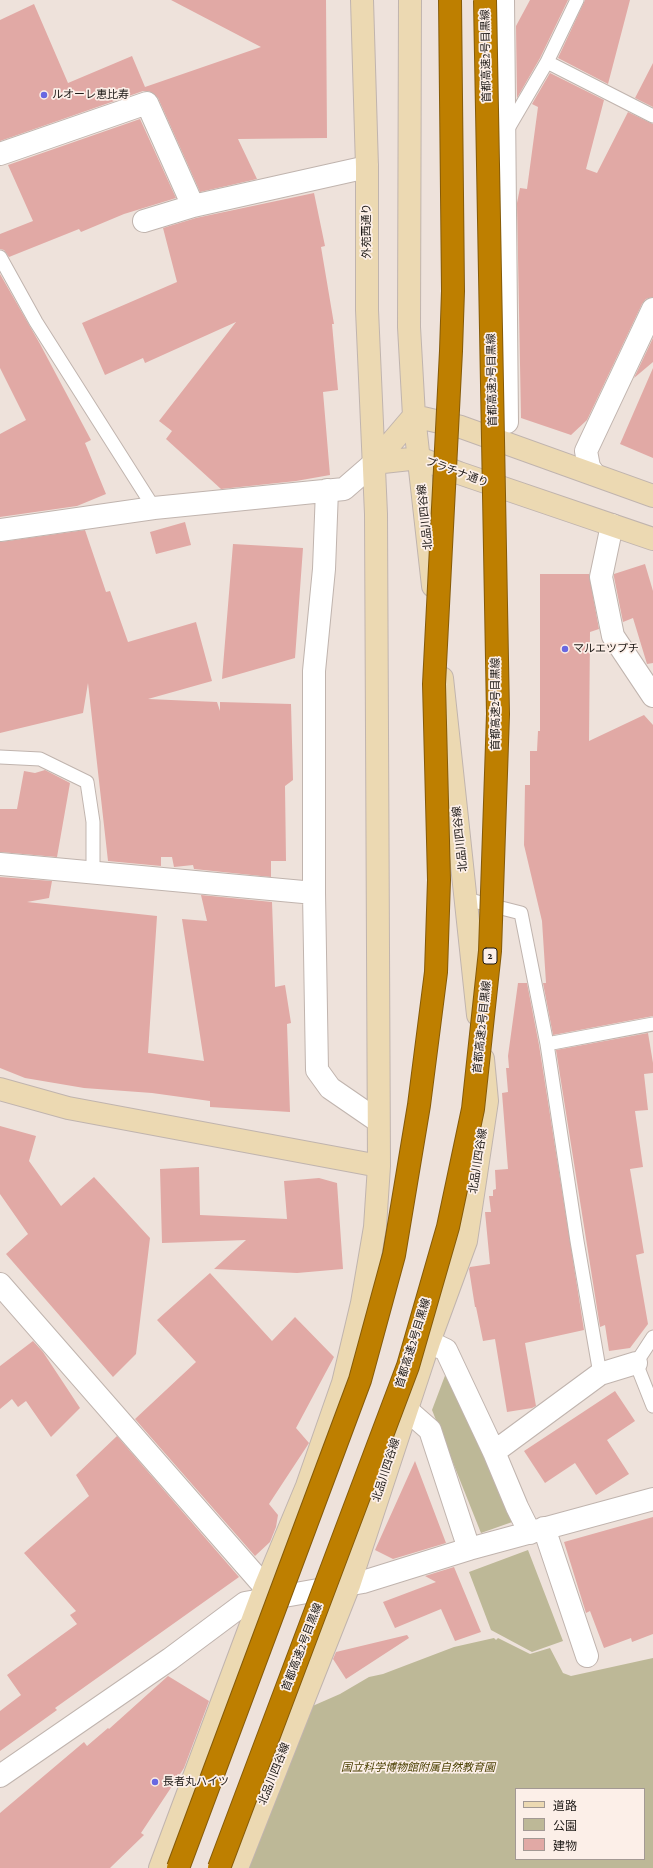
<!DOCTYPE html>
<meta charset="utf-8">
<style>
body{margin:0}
#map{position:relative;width:653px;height:1868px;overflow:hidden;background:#eee2db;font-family:"Crimson Pro","Noto Sans JP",serif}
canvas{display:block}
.legend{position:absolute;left:515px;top:1788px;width:130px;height:72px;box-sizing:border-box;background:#fcefe8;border:1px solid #a39994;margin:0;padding:5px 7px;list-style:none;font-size:12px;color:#1d1916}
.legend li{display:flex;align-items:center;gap:8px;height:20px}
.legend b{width:20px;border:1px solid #a39994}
</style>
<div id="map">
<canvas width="653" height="1868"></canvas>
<ul class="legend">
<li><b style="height:5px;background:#ecd9b2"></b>道路</li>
<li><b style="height:11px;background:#bdb897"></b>公園</li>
<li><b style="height:11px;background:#e1a9a5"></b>建物</li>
</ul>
</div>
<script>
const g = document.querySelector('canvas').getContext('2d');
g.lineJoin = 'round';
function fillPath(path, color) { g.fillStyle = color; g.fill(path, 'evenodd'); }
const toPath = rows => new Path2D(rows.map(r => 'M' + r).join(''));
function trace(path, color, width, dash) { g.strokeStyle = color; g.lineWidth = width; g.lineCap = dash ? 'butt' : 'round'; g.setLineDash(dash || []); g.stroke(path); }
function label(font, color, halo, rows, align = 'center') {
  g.font = font + ' "Crimson Pro","Noto Sans JP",serif'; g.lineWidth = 3.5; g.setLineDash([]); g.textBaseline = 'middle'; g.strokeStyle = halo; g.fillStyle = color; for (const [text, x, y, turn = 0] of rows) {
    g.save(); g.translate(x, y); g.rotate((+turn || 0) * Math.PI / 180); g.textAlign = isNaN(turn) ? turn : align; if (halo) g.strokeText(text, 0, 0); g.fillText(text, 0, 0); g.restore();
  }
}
fillPath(toPath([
 [446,1373,515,1521,481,1533,432,1410],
 [528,1550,563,1641,532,1652,491,1630,469,1572],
 [494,1638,496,1640,498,1638,530,1654,550,1648,563,1673,571,1676,653,1658,653,1868,247,1868,308,1708,340,1694,369,1677,383,1674,454,1647],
 [516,1789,644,1789,644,1859,516,1859]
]), '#bdb897');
fillPath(toPath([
 [171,0,326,0,327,138,238,139,257,179,200,192,158,98,149,91,143,91,0,141,0,20,34,4,68,83,132,56,145,87,261,47],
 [530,0,568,0,540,58,517,98,516,26],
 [585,0,630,0,608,84,558,58],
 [653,63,653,107,635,98],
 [550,73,604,100,586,169,597,173,628,112,653,124,653,297,646,299,642,304,587,420,571,435,521,418,517,203,520,188,527,189,538,107,532,104],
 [140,119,176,198,124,214,81,232,79,229,9,257,4,250,0,249,0,234,33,221,8,165],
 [314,193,325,246,321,247,334,324,332,324,338,390,323,392,330,475,296,481,221,489,166,439,172,431,159,421,236,322,145,363,143,358,105,375,82,323,177,282,163,228,196,218],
 [0,274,40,344,91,440,85,443,106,494,77,506,0,517,0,434,26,420,0,368],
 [653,338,653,362,634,378],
 [653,368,653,458,620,444],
 [185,522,191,545,156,554,150,532],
 [85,530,106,592,110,591,128,642,196,622,212,681,148,699,217,702,220,711,220,702,291,704,293,780,285,786,286,861,271,861,271,877,194,869,193,865,174,867,172,857,161,857,161,866,108,861,88,683,83,713,0,733,0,542],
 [233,544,303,548,295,658,222,679],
 [645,564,653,591,653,663,647,664,633,618,623,622,614,577,614,574],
 [540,574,589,574,599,629,590,632,589,741,644,715,653,725,653,1016,553,1035,543,983,546,983,542,921,524,845,525,785,530,785,530,751,537,751,538,731,540,731],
 [45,770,70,783,57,857,0,852,0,809,17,809,24,771,35,773],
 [0,877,52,881,49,898,27,902,157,916,148,1053,204,1061,182,919,207,921,201,895,272,902,275,987,285,985,291,1023,287,1024,290,1112,210,1107,210,1101,152,1093,84,1088,25,1078,0,1068],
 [518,983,527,983,539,1045,584,1330,525,1343,536,1406,532,1408,507,1412,495,1339,483,1341,476,1307,475,1307,469,1269,470,1267,490,1264,485,1212,491,1212,489,1196,493,1196,493,1190,496,1189,495,1170,508,1169,502,1093,508,1092,506,1068,509,1068,508,1056],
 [648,1033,653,1063,653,1073,644,1074,648,1110,635,1111,643,1167,630,1169,644,1253,636,1255,648,1324,630,1348,609,1351,605,1325,600,1327,556,1050],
 [0,1126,36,1136,29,1161,61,1206,94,1177,150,1238,136,1354,113,1377,6,1254,28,1234,0,1194],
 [199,1167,200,1215,287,1219,284,1181,319,1178,337,1183,343,1269,297,1273,214,1269,246,1240,162,1243,160,1169],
 [210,1273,272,1341,295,1317,334,1357,296,1428,309,1443,269,1504,278,1515,276,1527,270,1542,255,1556,135,1419,196,1362,157,1320],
 [33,1341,43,1352,80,1408,51,1437,26,1401,18,1407,12,1399,0,1409,0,1366],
 [615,1391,635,1421,607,1440,629,1474,596,1495,575,1463,545,1483,524,1451],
 [117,1436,239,1577,55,1708,57,1710,0,1751,0,1711,21,1695,7,1675,77,1624,70,1615,76,1611,24,1553,89,1496,76,1475],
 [415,1461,446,1543,393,1559,375,1550],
 [653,1517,653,1634,632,1642,631,1638,604,1648,590,1611,586,1613,564,1542],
 [454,1567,481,1632,455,1641,441,1609,395,1628,383,1602,436,1582,425,1576],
 [407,1635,409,1638,346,1679,333,1659,336,1652],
 [168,1676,209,1701,184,1768,141,1833,144,1835,110,1868,0,1868,0,1813,84,1742,87,1746,108,1728,109,1729]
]), '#e1a9a5');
const lane = toPath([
 [547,62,653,116],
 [506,132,547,62,577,0],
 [0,257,36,322,154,508],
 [0,757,40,759,87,782,93,822,93,873],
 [466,899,521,913,547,1044,577,1241,600,1374],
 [547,1044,653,1024],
 [653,1337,636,1363,653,1406]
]);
const street = toPath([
 [503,0,507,422],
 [0,154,147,103,193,206],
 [144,221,193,206,367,167],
 [594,474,589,467,586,451,653,309],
 [327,490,324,569,314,671,314,893,317,1070,330,1088,378,1121],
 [612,525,601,577,613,636,653,696],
 [0,530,154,508,344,489,374,463],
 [0,864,314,893],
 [0,1284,265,1587],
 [429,1342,446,1350,494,1452,517,1507,530,1533],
 [406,1409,430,1430,469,1549],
 [494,1452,600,1374,636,1363],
 [544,1528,587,1656],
 [0,1776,170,1659,245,1603,363,1582,469,1549,653,1499]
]);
const secondary = toPath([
 [410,0,409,327,414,416,433,586],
 [414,416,461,427,653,496],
 [374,463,419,458,459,473,653,539],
 [374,463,414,416],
 [442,678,478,1015],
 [0,1089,68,1108,379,1166],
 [160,1868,265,1587,307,1486,343,1383,362,1303,375,1227,379,1166,376,514,367,310,367,167,362,0],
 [237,1868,349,1585,429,1342,466,1241,487,1101,483,1059]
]);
trace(lane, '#c0b4ae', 15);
trace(street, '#c0b4ae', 24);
trace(secondary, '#c0b4ae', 24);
trace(lane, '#fff', 13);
trace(street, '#fff', 22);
trace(secondary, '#ecd9b2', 22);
const highwayBridge = toPath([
 [178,1868,360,1380,394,1255,419,1105,436,972,439,880,434,684,451,351,453,291,450,0],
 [219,1868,408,1366,448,1227,473,1109,490,951,498,714,485,0]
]);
trace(highwayBridge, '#865b08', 24, []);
trace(highwayBridge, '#be7f00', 22);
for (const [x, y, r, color] of [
 [44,95,4,"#6968e1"],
 [565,649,4,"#6968e1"],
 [155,1782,4,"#6968e1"]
]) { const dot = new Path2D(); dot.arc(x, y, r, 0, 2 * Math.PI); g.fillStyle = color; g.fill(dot); trace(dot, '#fcefe8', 1.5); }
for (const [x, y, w] of [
 [490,956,14]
]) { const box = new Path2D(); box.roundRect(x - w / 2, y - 8, w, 16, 3); g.fillStyle = '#fcefe8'; g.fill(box); trace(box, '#1d1916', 1); }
label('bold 10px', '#1d1916', null, [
 ["2",490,956]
]);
label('11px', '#1d1916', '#fcefe8', [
 ["首都高速2号目黒線",486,56,-91],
 ["外苑西通り",367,231,-90],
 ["首都高速2号目黒線",492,380,-91],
 ["プラチナ通り",457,472,20],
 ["北品川四谷線",425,517,-96],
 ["首都高速2号目黒線",496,704,-90],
 ["北品川四谷線",460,839,-96],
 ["首都高速2号目黒線",482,1027,-84],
 ["北品川四谷線",478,1161,-81],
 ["首都高速2号目黒線",413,1343,-73],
 ["北品川四谷線",386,1470,-72],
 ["首都高速2号目黒線",302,1647,-69],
 ["北品川四谷線",274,1774,-68]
]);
label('11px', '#1d1916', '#fcefe8', [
 ["ルオーレ恵比寿",52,95],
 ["マルエツプチ",573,649],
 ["長者丸ハイツ",163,1782]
], 'left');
label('italic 11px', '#493f00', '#fcefe8', [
 ["国立科学博物館附属自然教育園",418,1768]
]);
</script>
